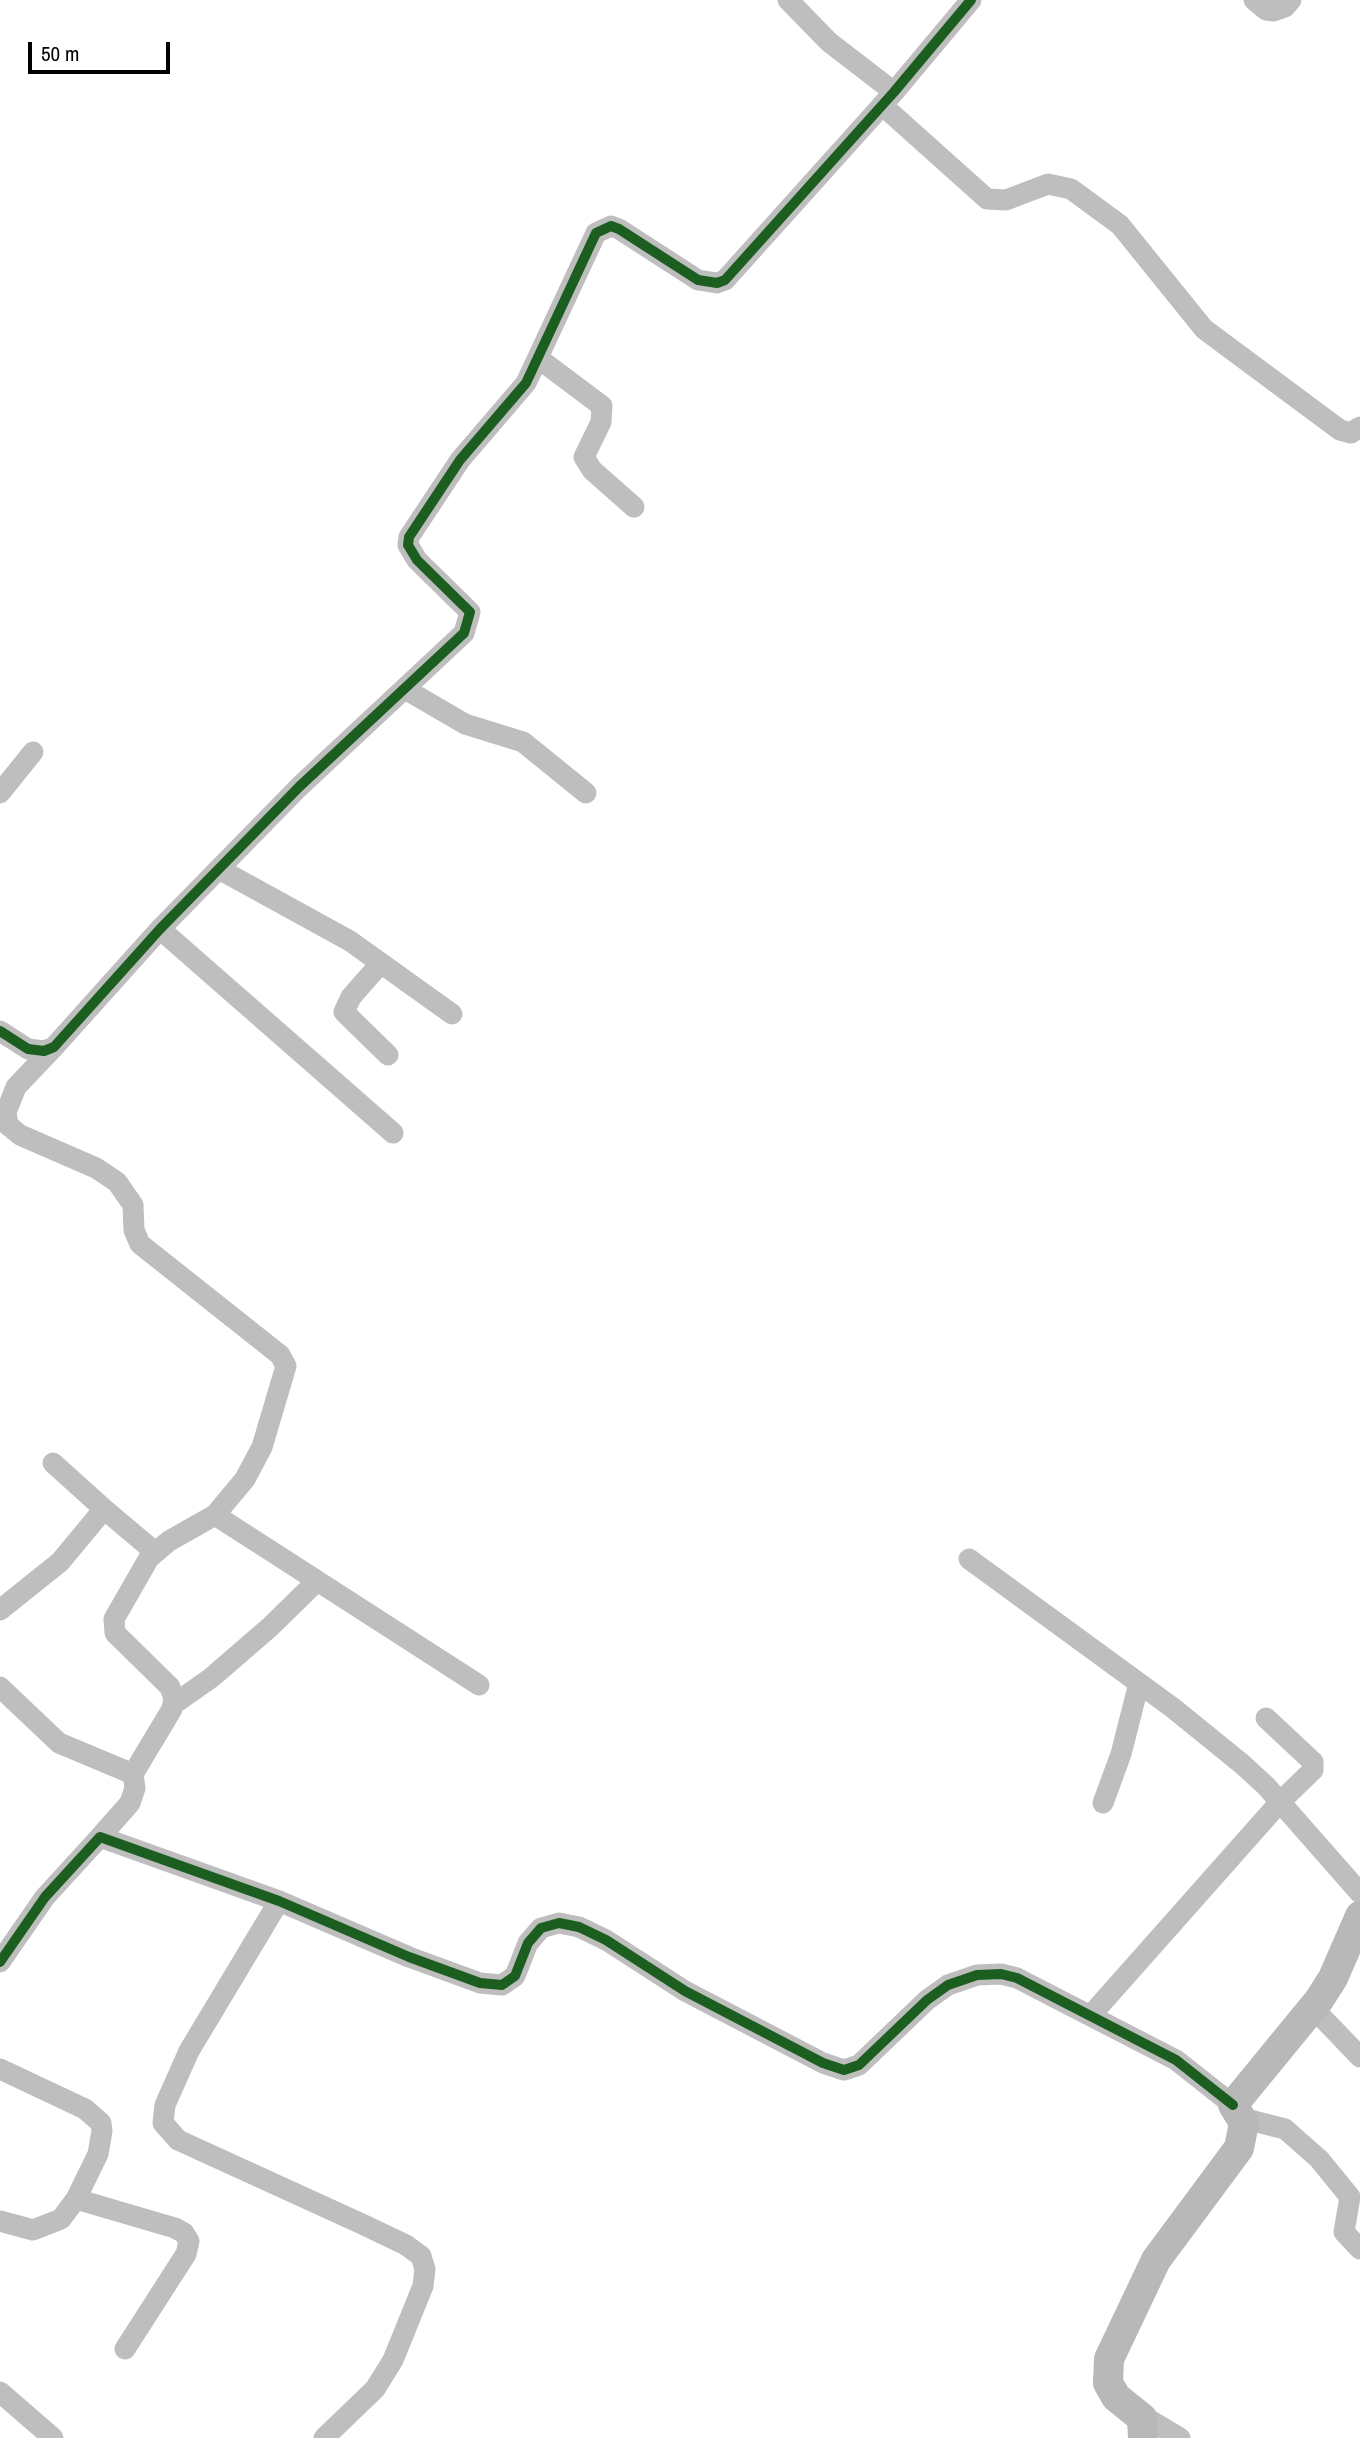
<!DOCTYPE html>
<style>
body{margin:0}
#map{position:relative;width:1360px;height:2438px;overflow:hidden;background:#fff;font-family:"Archivo Narrow",sans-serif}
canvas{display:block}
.scale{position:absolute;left:28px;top:42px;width:142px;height:32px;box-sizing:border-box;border:4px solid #000;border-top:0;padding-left:9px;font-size:21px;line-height:24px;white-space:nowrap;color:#000;-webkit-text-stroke:5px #fff;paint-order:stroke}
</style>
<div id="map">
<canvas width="1360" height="2438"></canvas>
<div class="scale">50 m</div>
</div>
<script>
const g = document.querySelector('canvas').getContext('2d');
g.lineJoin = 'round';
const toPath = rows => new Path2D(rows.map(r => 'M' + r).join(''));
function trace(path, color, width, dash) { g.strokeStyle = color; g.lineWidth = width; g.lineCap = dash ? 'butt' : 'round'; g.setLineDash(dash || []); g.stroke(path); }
trace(toPath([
 [788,0,829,42,894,92],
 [1254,0,1266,10,1274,11,1285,7,1291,0],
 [882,105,987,199,1006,200,1048,184,1071,189,1120,225,1204,329,1340,430,1351,433,1360,427],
 [538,358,602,406,601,422,584,457,592,470,634,507],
 [405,689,465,724,523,742,586,793],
 [0,793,33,752],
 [219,869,350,941,452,1014],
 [160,929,393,1133],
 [380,964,351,997,344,1012,388,1055],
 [0,1031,28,1049,44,1051,54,1047,160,929,299,787,464,633,470,612,417,560,408,545,409,537,460,460,526,383,596,233,611,226,619,229,698,280,717,283,725,280,894,92,971,0],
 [54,1047,16,1087,6,1112,8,1125,20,1135,96,1168,117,1182,133,1205,134,1230,140,1244,280,1355,286,1366,262,1447,245,1479,215,1515,169,1541,149,1558,114,1619,115,1633,170,1687,174,1699,172,1709,133,1774],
 [104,1509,155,1552],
 [215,1515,479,1685],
 [969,1559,1173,1708,1242,1764,1266,1786,1360,1893],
 [0,1610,60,1562,104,1509,53,1463],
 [0,1687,59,1743,133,1774,135,1788,130,1803,100,1837],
 [174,1704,211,1678,270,1627,317,1581],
 [1103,1803,1121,1754,1139,1683],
 [279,1901,189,2051,165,2105,163,2123,178,2140,362,2224,406,2245,421,2256,425,2269,423,2286,393,2360,375,2389,324,2438],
 [0,1962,45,1897,100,1837,279,1901,409,1957,480,1983,502,1985,515,1976,528,1943,541,1928,559,1923,579,1927,606,1940,685,1991,823,2063,844,2070,859,2065,927,2000,948,1985,977,1975,1001,1974,1017,1978,1176,2060,1233,2105],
 [1313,2008,1360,2057],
 [1092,2014,1280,1802,1313,1770,1313,1762,1266,1718],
 [0,2069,85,2109,101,2123,102,2131,98,2154,76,2199,61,2219,33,2230,0,2221],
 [1242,2118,1285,2129,1319,2159,1350,2197,1344,2232,1360,2249],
 [76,2199,175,2228,184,2233,189,2241,186,2254,125,2349],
 [0,2392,53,2438],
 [1138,2413,1180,2438]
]), '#bebebe', 21);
trace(toPath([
 [1143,2438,1142,2418,1116,2397,1108,2383,1109,2359,1156,2260,1239,2148,1244,2123,1233,2105,1319,2000,1333,1978,1360,1916]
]), '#b8b8b8', 30);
trace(toPath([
 [0,1031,28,1049,44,1051,54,1047,160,929,299,787,464,633,470,612,417,560,408,545,409,537,460,460,526,383,596,233,611,226,619,229,698,280,717,283,725,280,894,92,971,0],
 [0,1962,45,1897,100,1837,279,1901,409,1957,480,1983,502,1985,515,1976,528,1943,541,1928,559,1923,579,1927,606,1940,685,1991,823,2063,844,2070,859,2065,927,2000,948,1985,977,1975,1001,1974,1017,1978,1176,2060,1233,2105]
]), '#1b5e20', 10);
</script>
